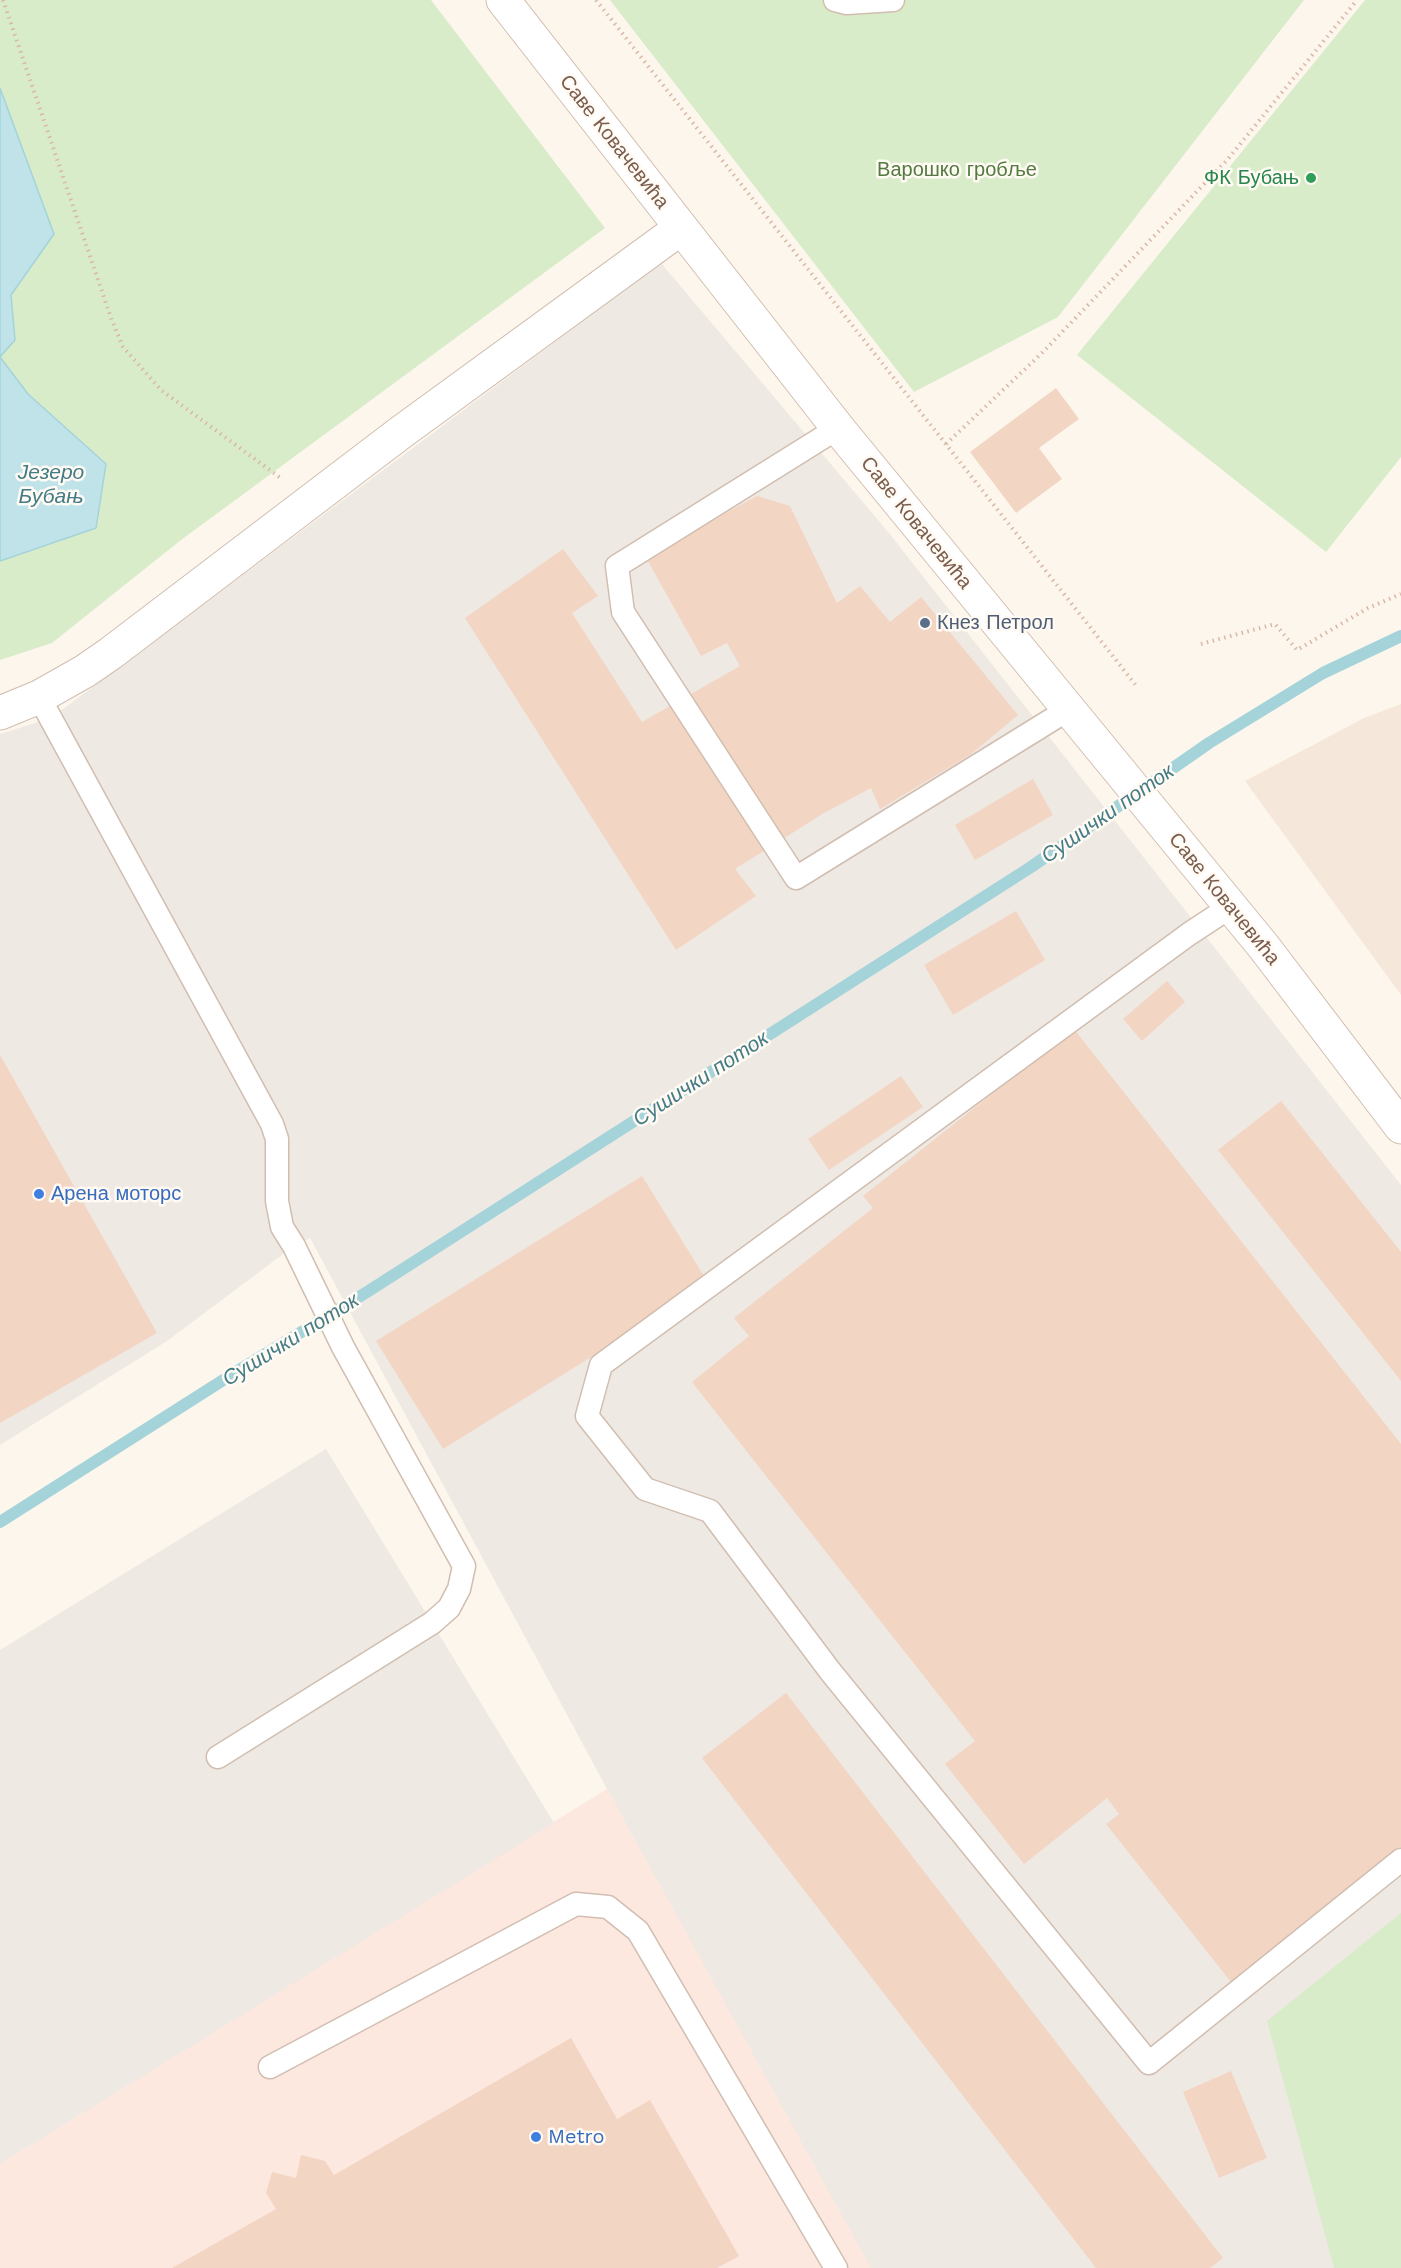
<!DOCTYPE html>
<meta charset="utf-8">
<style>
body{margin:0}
canvas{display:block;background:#fdf6ec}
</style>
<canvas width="1401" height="2268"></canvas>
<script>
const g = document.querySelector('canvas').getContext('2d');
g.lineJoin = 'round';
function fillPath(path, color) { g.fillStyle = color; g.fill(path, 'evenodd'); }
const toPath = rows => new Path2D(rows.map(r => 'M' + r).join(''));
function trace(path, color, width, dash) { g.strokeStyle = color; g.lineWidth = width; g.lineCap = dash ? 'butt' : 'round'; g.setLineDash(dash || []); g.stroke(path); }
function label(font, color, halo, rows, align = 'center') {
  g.font = font + ' "Work Sans",sans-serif'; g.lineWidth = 5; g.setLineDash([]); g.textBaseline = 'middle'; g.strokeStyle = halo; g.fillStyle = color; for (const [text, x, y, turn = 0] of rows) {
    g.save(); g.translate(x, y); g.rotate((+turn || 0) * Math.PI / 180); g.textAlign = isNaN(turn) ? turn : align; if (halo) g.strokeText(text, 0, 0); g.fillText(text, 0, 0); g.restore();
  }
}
fillPath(toPath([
 [1401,704,1401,995,1245,781,1364,718]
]), '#f5e8da');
fillPath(toPath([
 [607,1789,877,2268,0,2268,0,2164]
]), '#fde8e0');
fillPath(toPath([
 [661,263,889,533,1401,1185,1401,2268,871,2268,607,1789,310,1238,294,1246,167,1341,0,1445,0,734,51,718],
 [326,1449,554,1823,0,2164,0,1650]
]), '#efe9e4');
fillPath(toPath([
 [0,0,431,0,605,228,181,540,52,643,0,660,0,561,96,528,106,464,28,394,0,357,15,339,11,295,54,234,0,88],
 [610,0,1304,0,1058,317,914,392],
 [1365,0,1401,0,1401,457,1326,552,1077,355],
 [1401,1913,1401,2268,1334,2268,1267,2021]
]), '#d8ecc9');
const water = toPath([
 [0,88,54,234,11,295,15,340,0,357,28,394,106,464,96,528,0,561,0,88]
]);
fillPath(water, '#bfe3e8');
trace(water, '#a5d3da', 1.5);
trace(toPath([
 [0,1522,239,1370,367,1292,1031,867,1209,743,1323,673,1401,636]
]), '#a5d3da', 12);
fillPath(toPath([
 [1056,388,1079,419,1039,448,1062,479,1016,513,970,452],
 [757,496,790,506,837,603,860,586,890,622,921,597,1018,715,970,755,880,809,871,788,824,813,735,869,756,896,676,950,465,618,563,549,598,596,572,613,642,722,740,666,727,643,701,656,645,556],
 [1033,779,1053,815,975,860,955,825],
 [1016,911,1045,960,953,1015,924,965],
 [1167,981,1185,1002,1142,1041,1123,1019],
 [1074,1029,1401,1444,1401,1847,1231,1982,1106,1824,1119,1814,1107,1798,1024,1864,945,1764,975,1741,692,1382,749,1336,734,1318,873,1208,863,1196],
 [0,1055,157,1333,0,1423],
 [901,1076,923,1107,829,1170,808,1139],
 [1281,1101,1401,1252,1401,1381,1218,1150],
 [642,1176,709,1284,443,1449,376,1341],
 [786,1693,1223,2258,1210,2268,1096,2268,702,1758],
 [571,2038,617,2119,650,2100,739,2256,717,2268,172,2268,276,2209,266,2193,272,2172,296,2178,301,2155,325,2161,334,2175],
 [1231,2071,1267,2158,1219,2178,1183,2092]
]), '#f3d5c3');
const service = toPath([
 [835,0,847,3,893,0],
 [838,428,617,566,623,612,796,878,1069,709],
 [39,697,272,1124,277,1139,277,1201,282,1227,294,1246,343,1347,464,1566,459,1589,449,1608,432,1623,218,1757],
 [1230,907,1189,934,601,1365,587,1416,645,1489,710,1511,830,1671,1149,2063,1401,1860],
 [270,2067,576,1904,608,1907,638,1931,836,2268]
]);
const minor = toPath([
 [0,713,39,697,85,671,111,653,400,433,681,228]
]);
const tertiary = toPath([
 [503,0,838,428,1264,947,1401,1127]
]);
trace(service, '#d1beb0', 25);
trace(minor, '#d1beb0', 35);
trace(tertiary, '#d1beb0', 35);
trace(toPath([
 [3,0,111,318,123,347,161,390,282,479],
 [596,0,1138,688],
 [946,444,1041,354,1228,159,1357,0],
 [1201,644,1275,624,1297,650,1368,608,1401,594]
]), '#d9b8a5', 4, [1.5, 4.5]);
trace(service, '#fff', 22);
trace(minor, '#fff', 33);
trace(tertiary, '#fff', 33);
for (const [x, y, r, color] of [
 [1311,178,6,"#2e9e5b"],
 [925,623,6,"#5c6f8a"],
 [39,1194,6,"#3f7fe0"],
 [536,2137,6,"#3f7fe0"]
]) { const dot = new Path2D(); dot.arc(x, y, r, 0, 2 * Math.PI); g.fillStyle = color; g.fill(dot); trace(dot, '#fffaf3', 2); }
label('20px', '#7a5c4d', '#fffaf3', [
 ["Саве Ковачевића",614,142,52],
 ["Саве Ковачевића",916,523,51],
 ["Саве Ковачевића",1224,899,51]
]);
label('20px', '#537a41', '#fffaf3', [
 ["Варошко гробље",957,170]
]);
label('20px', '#27864d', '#fffaf3', [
 ["ФК Бубањ",1299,178]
], 'right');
label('20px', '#4e5e75', '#fffaf3', [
 ["Кнез Петрол",937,623]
], 'left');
label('20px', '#366cbe', '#fffaf3', [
 ["Арена моторс",51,1194],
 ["Metro",548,2137]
], 'left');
label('italic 21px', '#437c86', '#fffaf3', [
 ["Језеро",51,473],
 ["Бубањ",51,497],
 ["Сушички поток",1108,814,-35],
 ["Сушички поток",701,1079,-33],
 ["Сушички поток",291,1340,-32]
]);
</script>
